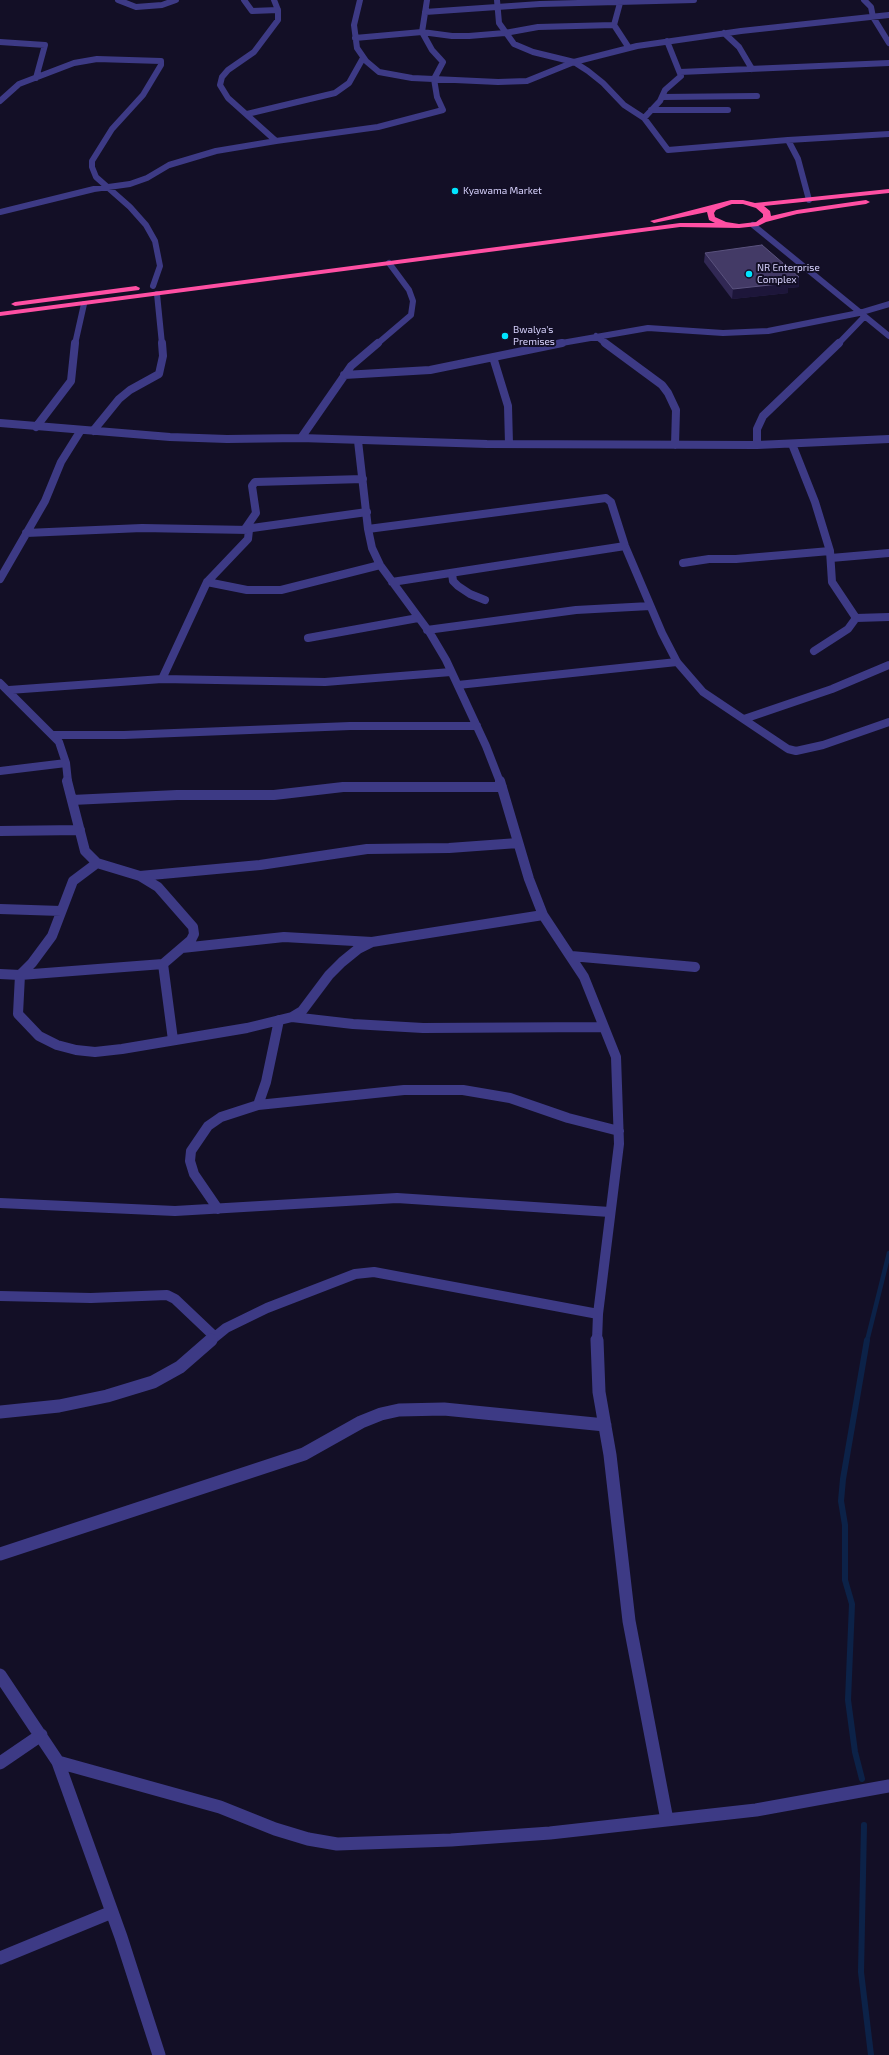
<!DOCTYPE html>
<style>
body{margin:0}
canvas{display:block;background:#130f26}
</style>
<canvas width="889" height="2055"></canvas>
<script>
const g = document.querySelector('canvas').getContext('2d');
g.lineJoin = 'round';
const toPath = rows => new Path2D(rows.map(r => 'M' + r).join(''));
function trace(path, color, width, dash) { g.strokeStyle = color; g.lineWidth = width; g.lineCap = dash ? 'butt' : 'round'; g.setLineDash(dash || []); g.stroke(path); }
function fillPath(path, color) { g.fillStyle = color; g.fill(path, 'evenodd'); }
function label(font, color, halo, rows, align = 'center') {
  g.font = font + ' "Exo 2",sans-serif'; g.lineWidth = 4; g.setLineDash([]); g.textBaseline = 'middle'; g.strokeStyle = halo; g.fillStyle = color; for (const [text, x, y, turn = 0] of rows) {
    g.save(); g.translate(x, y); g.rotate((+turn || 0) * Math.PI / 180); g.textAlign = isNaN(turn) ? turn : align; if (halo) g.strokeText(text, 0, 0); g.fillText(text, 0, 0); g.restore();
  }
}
trace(toPath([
 [867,1341,889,1253]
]), '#0c2248', 4.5);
trace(toPath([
 [862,1779,855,1752,848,1700,852,1604,845,1580,845,1525,841,1501,843,1479,867,1340],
 [864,1825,861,1972,871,2055]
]), '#0c2248', 6);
trace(toPath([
 [118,0,136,7,162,5,176,0],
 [244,0,252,11,278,10,278,20,254,52,228,70,222,77,220,85,228,98,276,141,378,127,443,110,437,97,434,79,443,62,432,50,422,32,427,0],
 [274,0,278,10],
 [360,0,354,25,357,48,366,61,379,72,412,78,498,82,527,81,574,62,637,46,741,31,889,15],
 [497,0,499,23,514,44,533,52,574,62,588,71,603,83,624,105,644,118,668,150,788,140,798,159,809,200],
 [864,0,871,7,873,17,889,43],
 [620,3,614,25,629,48],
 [425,12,540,4,694,0],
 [724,33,739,47,752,69],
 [355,38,422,32,452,36,469,36,505,33,538,27,614,25],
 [0,42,45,45,36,78],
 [680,72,889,63],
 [662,97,757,96],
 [0,101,19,84,74,63,97,59,161,61,161,65,143,95,112,129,92,161,92,167,96,177,130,207,146,225,155,241,160,266,153,286],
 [651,110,728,110],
 [247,114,335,93,349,83,363,58],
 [644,118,660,101,665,90,681,76,667,41],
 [788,140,889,134],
 [0,212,94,189,130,184,147,178,169,165,216,151,276,141],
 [753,225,889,336],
 [157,294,162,344],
 [596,336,606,344],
 [75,344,84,304],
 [377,344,411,315,413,301,409,290,389,263],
 [556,344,648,328,723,333,768,331,859,313,889,304],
 [838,344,864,317]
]), '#3d3a85', 6);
trace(toPath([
 [605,343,662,385,668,393,676,410,675,445],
 [493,357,508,406,509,444],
 [344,375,430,370,562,343],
 [0,423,170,437,227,439,301,438,487,444,757,445,889,439],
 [36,427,71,381,75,343],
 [93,431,119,399,130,390,159,374,163,356,162,343],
 [301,438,351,366,378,343],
 [358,441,368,529,372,548,380,565,430,633,446,660,486,746,500,782],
 [792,444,815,502,830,551,832,582,856,618,848,629,814,651],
 [757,445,757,429,763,416,839,343],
 [245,529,256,513,252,486,255,482,363,479],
 [245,529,367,512],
 [368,529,606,498,611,502,625,546,662,633,677,662,703,692,788,749,796,751,823,745,889,722],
 [26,533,142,528,249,530,248,539,207,582,162,679],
 [831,558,889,553],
 [683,563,709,559,736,559,830,551],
 [452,573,453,581,458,586,470,594,485,600],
 [0,579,45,501,61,462,81,430],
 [207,582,247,590,281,590,380,565],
 [392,582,625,546],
 [856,618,889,617],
 [427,630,576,610,650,606],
 [308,638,418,618],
 [0,683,59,742,66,763,68,782],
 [458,685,677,662],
 [9,690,162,679,325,682,451,672],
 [744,719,832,689,889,665],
 [54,735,124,735,350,726,477,726],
 [0,771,66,763]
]), '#3d3a85', 8);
trace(toPath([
 [67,781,85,851,97,863,140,876,158,887,193,927,194,934,191,940,163,964,173,1040],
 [500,781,529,879,543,915,584,977,616,1057,619,1144,598,1314,597,1341],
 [72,800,177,795,274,795,343,787,502,787],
 [0,831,80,830],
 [97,863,73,881,52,936,32,963,20,975,18,1014,39,1036,57,1045,76,1050,95,1052,122,1049,247,1028,292,1017,302,1011,329,975,342,962,358,949,372,942,543,915],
 [140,876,260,865,367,849,449,848,518,843],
 [0,909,61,911],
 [182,948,284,937,372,942],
 [571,956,695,967],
 [0,974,20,975,163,964],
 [292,1017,353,1024,423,1028,603,1027],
 [258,1105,266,1082,279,1020],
 [0,1203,175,1211,397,1198,610,1212],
 [218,1209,194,1174,190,1161,191,1151,208,1126,221,1117,258,1105,404,1090,463,1090,510,1098,568,1118,619,1131],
 [0,1296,91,1298,167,1295,175,1299,214,1336],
 [210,1341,226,1328,267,1308,355,1274,374,1272,598,1314]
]), '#3d3a85', 10);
trace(toPath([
 [597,1340,599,1392,610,1455,629,1621,667,1820],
 [0,1412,59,1406,107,1396,153,1382,180,1367,211,1340],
 [0,1554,304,1454,361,1422,381,1414,399,1410,444,1409,605,1425],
 [0,1675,58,1762,121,1937,159,2055],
 [58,1762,220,1807,275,1829,308,1839,337,1844,451,1840,550,1833,756,1810,889,1786],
 [0,1763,41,1735],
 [0,1958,112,1912]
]), '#3d3a85', 13);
fillPath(toPath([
 [889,189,889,193,764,206,770,211,771,216,797,210,866,200,870,202,866,204,797,214,766,222,758,226,739,228,680,227,0,316,0,312,680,223,715,223,709,220,707,212,654,223,650,221,731,200,743,200,755,203,889,189],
 [732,204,743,204,756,208,763,214,763,217,756,222,739,224,726,222,715,217,714,213,716,210,732,204],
 [136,286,140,288,139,290,15,306,11,304,15,302,136,286]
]), '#ff4fa3');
fillPath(toPath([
 [705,253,799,277,799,287,788,288,788,293,732,299,704,262]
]), '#312854');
fillPath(toPath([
 [799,277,799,287,788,288,788,293,732,299,733,289,786,279]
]), '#1d163a');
const building = toPath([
 [762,245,799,277,786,279,788,283,733,289,705,253,762,245]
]);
fillPath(building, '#433a66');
trace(building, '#5a527e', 1);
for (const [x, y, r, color] of [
 [455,191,4,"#00e5ff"],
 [749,274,4,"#00e5ff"],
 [505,336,4,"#00e5ff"]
]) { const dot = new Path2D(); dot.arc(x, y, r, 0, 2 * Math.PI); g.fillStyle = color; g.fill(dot); trace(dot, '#130f26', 1.5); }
label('10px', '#d9d4ff', '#130f26', [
 ["Kyawama Market",463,191],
 ["NR Enterprise",757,268],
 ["Complex",757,280],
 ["Bwalya's",513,330],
 ["Premises",513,342]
], 'left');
</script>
